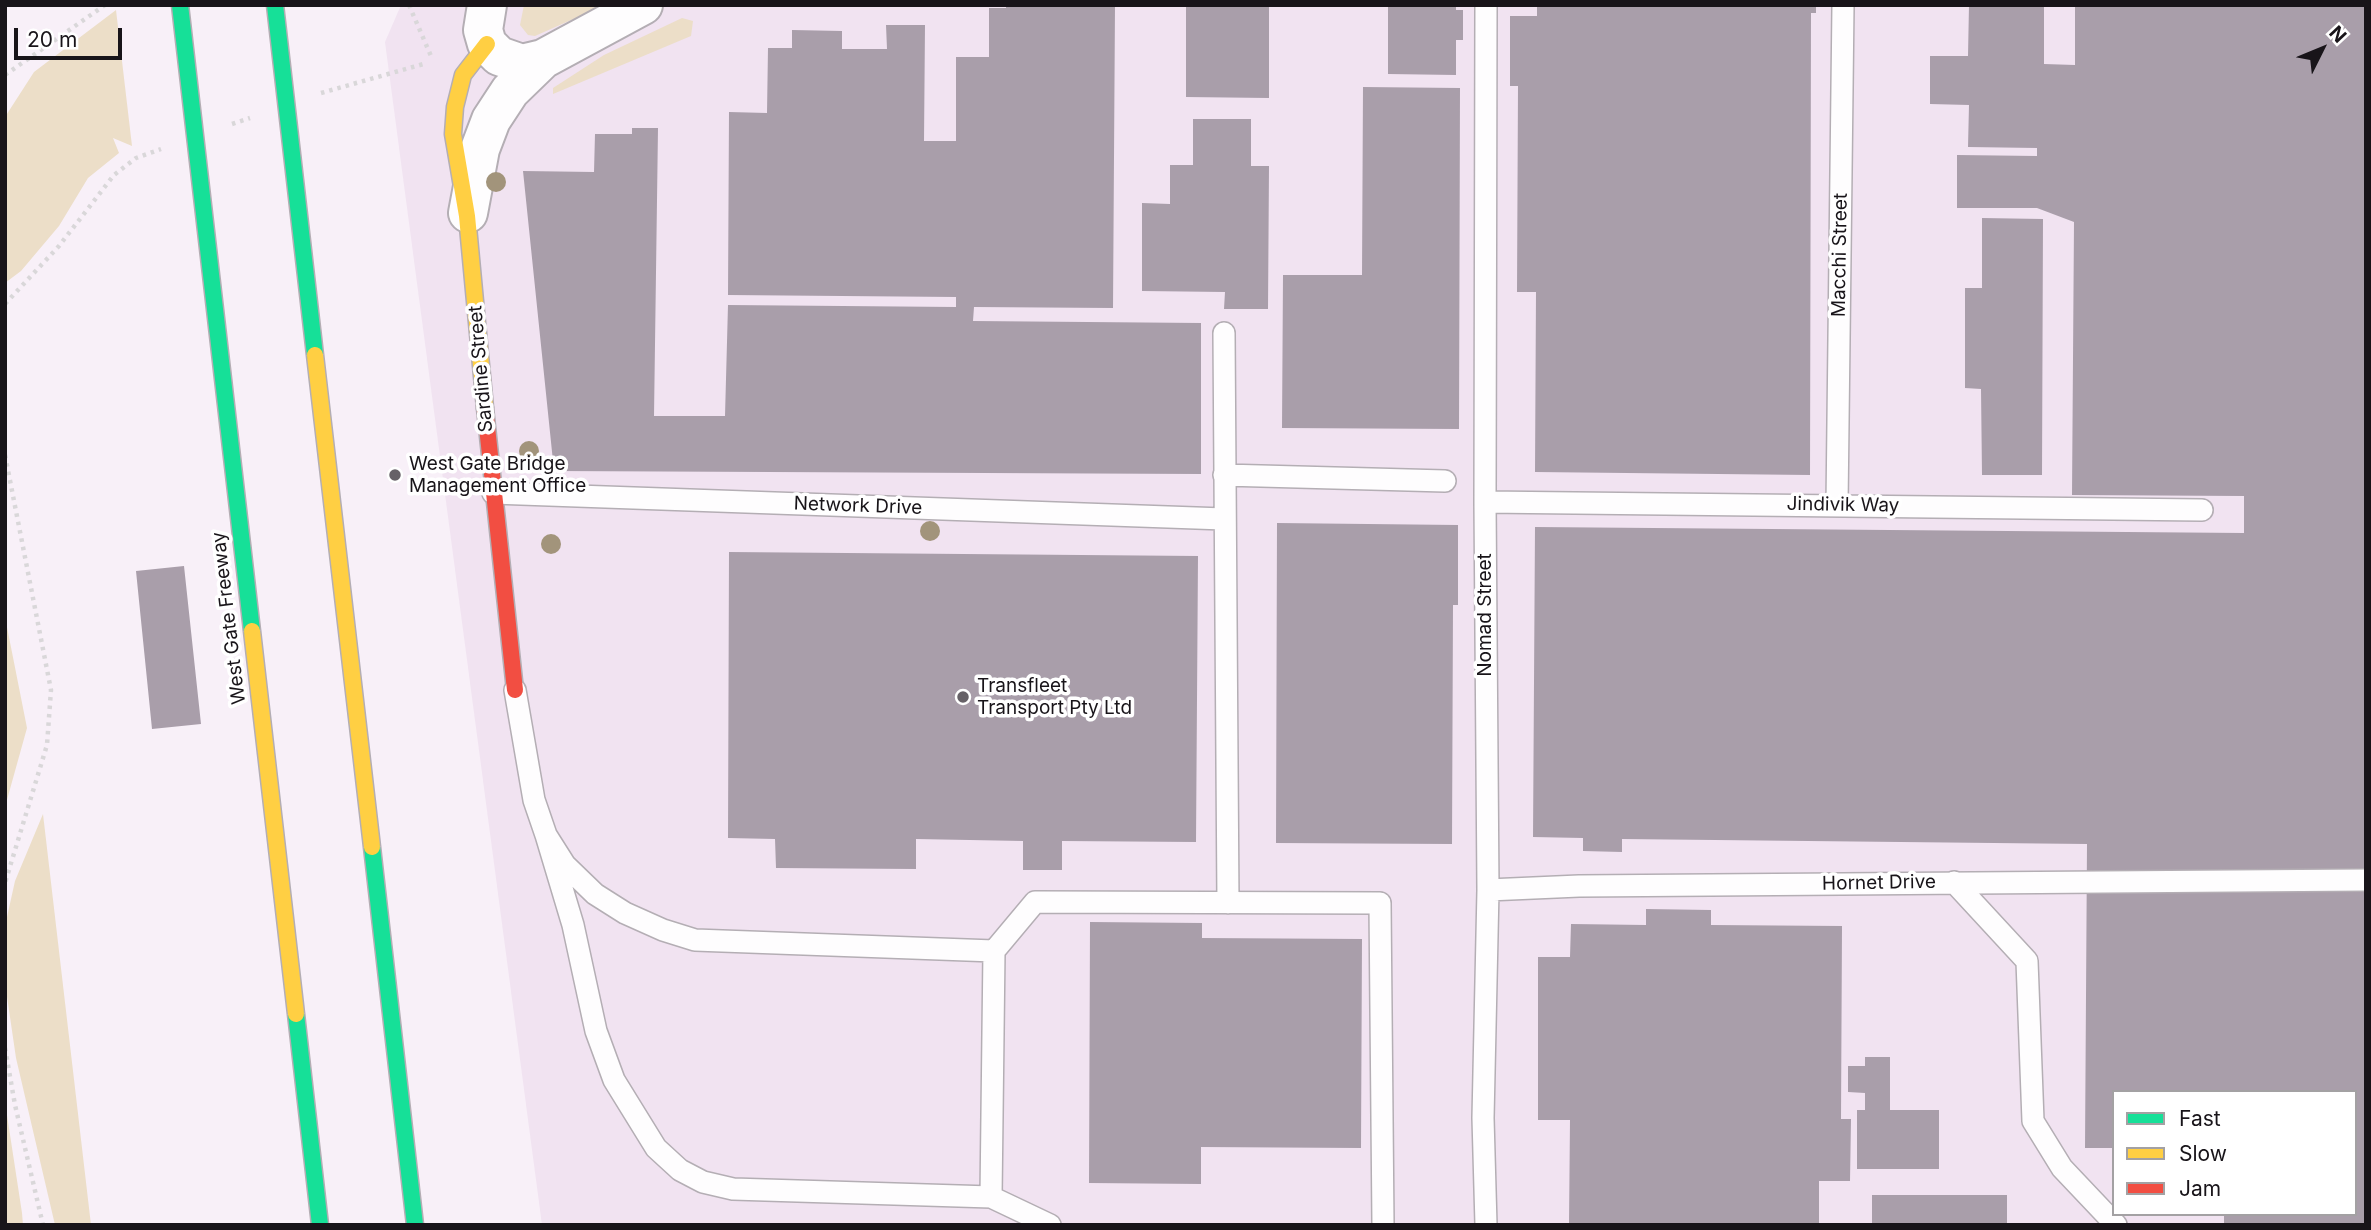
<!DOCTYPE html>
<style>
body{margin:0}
#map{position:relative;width:2371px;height:1230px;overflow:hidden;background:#f8f0f8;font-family:Inter,sans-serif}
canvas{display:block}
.frame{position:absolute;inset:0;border:7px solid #181419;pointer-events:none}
.legend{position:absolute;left:2112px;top:1090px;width:245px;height:126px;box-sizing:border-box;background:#fff;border:2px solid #a3a1a3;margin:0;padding:9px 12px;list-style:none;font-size:21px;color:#181419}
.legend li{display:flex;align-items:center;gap:14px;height:35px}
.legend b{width:35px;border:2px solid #a3a1a3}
.north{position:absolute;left:2287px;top:14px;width:70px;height:70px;-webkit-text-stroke:5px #fff;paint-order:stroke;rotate:47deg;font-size:19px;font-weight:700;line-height:28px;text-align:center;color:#181419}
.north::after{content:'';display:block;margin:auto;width:24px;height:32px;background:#181419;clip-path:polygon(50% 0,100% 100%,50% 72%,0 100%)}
.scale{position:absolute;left:14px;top:28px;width:108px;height:32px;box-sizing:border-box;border:4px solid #181419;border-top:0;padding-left:9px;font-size:21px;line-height:24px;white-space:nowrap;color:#181419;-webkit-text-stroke:5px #fff;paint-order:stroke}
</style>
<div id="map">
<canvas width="2371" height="1230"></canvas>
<div class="frame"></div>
<ul class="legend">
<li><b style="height:9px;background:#16e098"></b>Fast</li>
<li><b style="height:9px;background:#ffcf43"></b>Slow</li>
<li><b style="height:9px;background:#f24e42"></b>Jam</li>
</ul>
<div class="north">N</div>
<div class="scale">20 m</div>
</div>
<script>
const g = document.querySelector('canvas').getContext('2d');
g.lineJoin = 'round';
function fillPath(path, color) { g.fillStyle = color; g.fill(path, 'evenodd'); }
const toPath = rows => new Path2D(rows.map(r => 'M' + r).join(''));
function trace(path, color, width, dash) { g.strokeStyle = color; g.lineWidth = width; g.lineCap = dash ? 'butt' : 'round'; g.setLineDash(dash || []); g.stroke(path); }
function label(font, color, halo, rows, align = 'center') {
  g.font = font + ' Inter,sans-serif'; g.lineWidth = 7; g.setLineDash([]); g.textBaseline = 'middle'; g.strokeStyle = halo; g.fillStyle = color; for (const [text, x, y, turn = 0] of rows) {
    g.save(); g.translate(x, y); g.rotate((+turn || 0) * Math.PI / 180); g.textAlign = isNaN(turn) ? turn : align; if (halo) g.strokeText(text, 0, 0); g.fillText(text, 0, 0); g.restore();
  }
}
fillPath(toPath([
 [401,5,2366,5,2366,1225,542,1225,385,42],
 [2114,1092,2355,1092,2355,1214,2114,1214]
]), '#f1e3f1');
fillPath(toPath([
 [524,5,605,5,535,36,528,35,520,25],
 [116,10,132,146,113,138,119,153,88,178,59,226,21,271,5,283,5,117,34,72],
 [682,18,693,21,691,36,553,94,553,88,604,55],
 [5,617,27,728,5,807],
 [43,814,91,1225,55,1225,16,1058,5,983,5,926,15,881],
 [5,1102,22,1213,23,1225,5,1225]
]), '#ecdec8');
fillPath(toPath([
 [1006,5,1115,5,1113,308,974,307,973,321,1201,323,1201,474,554,471,523,171,594,172,595,134,632,134,632,128,658,128,654,416,725,416,728,305,956,307,956,297,728,295,729,112,767,113,768,48,792,48,792,30,842,31,842,49,887,49,886,25,925,25,924,141,956,141,956,57,989,57,989,8,1006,8],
 [1186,5,1269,5,1269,98,1186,97],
 [1388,5,1456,5,1456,10,1463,10,1463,40,1456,40,1456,75,1388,74],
 [1537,5,1816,5,1816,13,1811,13,1810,475,1535,472,1536,292,1517,292,1518,86,1510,86,1510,16,1537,16],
 [1969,5,2044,5,2044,64,2075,65,2075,5,2366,5,2366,1225,2224,1225,2224,1214,2355,1214,2355,1092,2114,1092,2114,1148,2085,1148,2087,844,1622,839,1622,852,1583,851,1583,838,1533,837,1535,527,2244,533,2244,496,2072,495,2074,222,2037,208,1957,208,1957,155,2037,156,2037,148,1968,147,1969,105,1930,104,1930,56,1968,56],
 [1363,87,1460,88,1459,429,1282,428,1283,275,1362,275],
 [1193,119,1251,119,1251,166,1269,166,1268,309,1224,309,1225,292,1142,291,1142,203,1170,204,1170,165,1193,165],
 [1982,218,2043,219,2042,475,1982,475,1981,389,1965,388,1965,288,1982,288],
 [1277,523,1458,525,1458,605,1453,605,1452,844,1276,843],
 [729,552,1198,556,1196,842,1062,841,1062,870,1023,870,1023,841,916,839,916,869,776,868,775,839,728,838],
 [184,566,201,724,152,729,136,571],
 [1646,909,1711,910,1711,925,1842,926,1841,1119,1851,1119,1850,1181,1819,1181,1819,1225,1569,1225,1570,1120,1538,1120,1538,957,1570,957,1571,924,1646,925],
 [1090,922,1202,923,1202,938,1362,939,1361,1148,1201,1147,1201,1184,1089,1183],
 [1865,1057,1890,1057,1890,1110,1939,1110,1939,1169,1857,1169,1857,1110,1865,1110,1865,1093,1848,1092,1848,1066,1865,1066],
 [1872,1195,2007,1195,2007,1225,1872,1225]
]), '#a99eaa');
const lane = toPath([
 [1224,333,1228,903],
 [1224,475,1445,481],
 [493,493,1224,519],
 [1485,502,2202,510],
 [1837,505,1843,5],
 [515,690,534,800,546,835,565,865,595,894,625,913,663,930,695,940,994,951,991,1197,733,1189,703,1182,680,1170,656,1148,614,1080,596,1031,573,925,546,835],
 [1954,882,2027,961,2033,1121,2062,1168,2116,1225],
 [1488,890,1579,886,2366,880],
 [994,951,1035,902,1380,903,1383,1225],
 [991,1197,1050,1225],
 [1486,1225,1483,1118,1488,890,1485,502,1486,5]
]);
const street = toPath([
 [487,5,483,30,487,44,499,56,522,64,543,59,643,5],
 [468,213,480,149,491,120,510,91,543,59]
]);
const slow = toPath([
 [485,408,467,216,453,134,455,107,463,75,487,44]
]);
const jam = toPath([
 [485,408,515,690]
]);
trace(lane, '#b4aeb4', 24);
trace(street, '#b4aeb4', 42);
trace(slow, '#b4aeb4', 19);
trace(jam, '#b4aeb4', 19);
trace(toPath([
 [409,5,431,56],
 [5,75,105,5],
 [321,93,427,63],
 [232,124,250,118],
 [5,304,59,246,114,175,136,158,161,149],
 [5,455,51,690,47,745,5,883],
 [5,1048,15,1105,43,1225]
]), '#d9d7d9', 4.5, [3.5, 5]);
trace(lane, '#fefdfe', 21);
trace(street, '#fefdfe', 38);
trace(slow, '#ffcf43', 16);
trace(jam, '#f24e42', 16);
const fastBridge = toPath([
 [180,5,252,631],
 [275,5,315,355],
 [372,847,415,1225],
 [296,1014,320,1225]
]);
const slowBridge = toPath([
 [315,355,372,847],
 [252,631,296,1014]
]);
trace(fastBridge, '#b4aeb4', 19, []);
trace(slowBridge, '#b4aeb4', 19, []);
trace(fastBridge, '#16e098', 16);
trace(slowBridge, '#ffcf43', 16);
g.fillStyle = '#a2947b';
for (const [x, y] of [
 [496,182],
 [529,451],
 [930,531],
 [551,544]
]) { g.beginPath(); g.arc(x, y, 10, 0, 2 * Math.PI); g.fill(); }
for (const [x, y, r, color] of [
 [395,475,7,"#666167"],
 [963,697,7,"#666167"]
]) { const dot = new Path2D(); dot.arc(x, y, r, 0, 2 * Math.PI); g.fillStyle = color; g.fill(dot); trace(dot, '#fff', 2.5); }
label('19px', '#181419', '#fff', [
 ["Macchi Street",1840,255,-89],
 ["Sardine Street",481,369,-95],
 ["Jindivik Way",1843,505,1],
 ["Network Drive",858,506,2],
 ["Nomad Street",1485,615,-90],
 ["West Gate Freeway",229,618,-97],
 ["Hornet Drive",1879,883,-1]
]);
label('19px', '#181419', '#fff', [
 ["West Gate Bridge",409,464],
 ["Management Office",409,486],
 ["Transfleet",977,686],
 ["Transport Pty Ltd",977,708]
], 'left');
</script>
